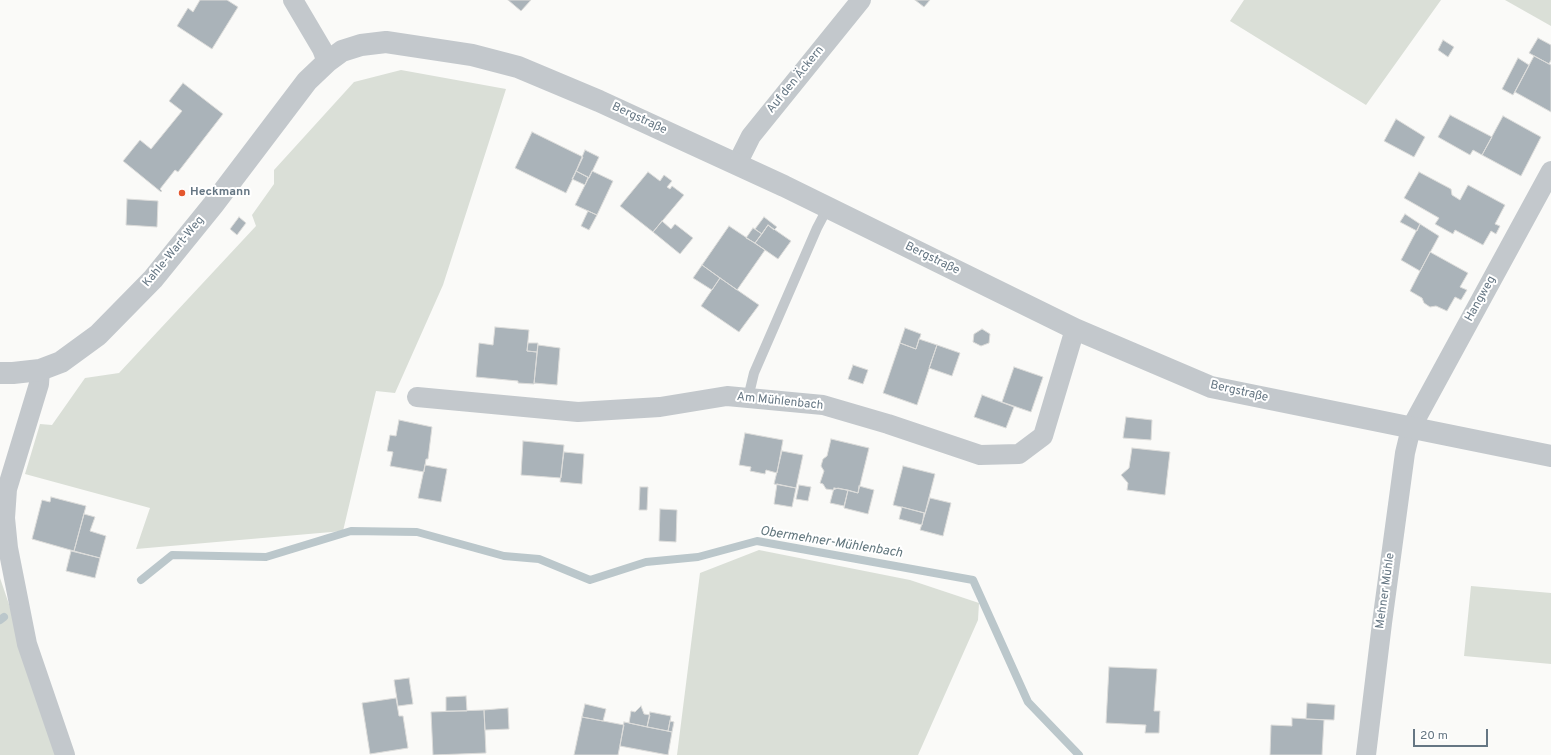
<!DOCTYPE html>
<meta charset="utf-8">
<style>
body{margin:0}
#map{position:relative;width:1551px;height:755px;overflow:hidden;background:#fafaf8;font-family:Overpass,sans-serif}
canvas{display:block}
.scale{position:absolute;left:1413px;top:729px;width:75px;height:18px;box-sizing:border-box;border:2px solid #657683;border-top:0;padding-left:5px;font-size:12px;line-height:14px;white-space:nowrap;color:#657683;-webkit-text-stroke:3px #fff;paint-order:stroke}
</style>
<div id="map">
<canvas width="1551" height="755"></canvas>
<div class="scale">20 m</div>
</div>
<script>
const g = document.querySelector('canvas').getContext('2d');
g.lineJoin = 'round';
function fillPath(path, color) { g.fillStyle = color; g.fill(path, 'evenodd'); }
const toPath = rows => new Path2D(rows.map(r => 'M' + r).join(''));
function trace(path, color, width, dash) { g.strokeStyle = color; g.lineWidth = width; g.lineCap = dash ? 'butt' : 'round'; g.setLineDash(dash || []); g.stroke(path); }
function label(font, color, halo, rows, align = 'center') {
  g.font = font + ' Overpass,sans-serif'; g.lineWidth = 4; g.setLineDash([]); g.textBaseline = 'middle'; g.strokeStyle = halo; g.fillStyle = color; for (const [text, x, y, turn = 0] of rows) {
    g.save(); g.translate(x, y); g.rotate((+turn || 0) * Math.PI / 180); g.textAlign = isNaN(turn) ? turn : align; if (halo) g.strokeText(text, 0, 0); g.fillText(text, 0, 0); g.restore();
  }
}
fillPath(toPath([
 [1244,0,1441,0,1366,105,1230,21],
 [1505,0,1551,0,1551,26],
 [401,70,506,89,443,285,395,393,376,391,343,531,136,549,150,508,25,474,40,424,52,425,85,378,119,373,256,226,252,215,274,184,274,170,354,82],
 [759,550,910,580,979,603,978,620,918,755,677,755,700,573],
 [0,578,23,645,61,755,0,755],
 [1471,586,1551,593,1551,664,1464,656]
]), '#dadfd7');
trace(toPath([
 [141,580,172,555,266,557,351,531,417,532,504,556,539,559,590,580,646,562,698,557,757,541,973,580,1028,702,1079,755],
 [0,620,4,617]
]), '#bbc7cb', 8);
const building = toPath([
 [200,0,227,0,238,7,212,49,177,26,188,8,193,12,200,0],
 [508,0,531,0,521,11,508,0],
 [915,0,930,0,924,7,915,0],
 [1538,38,1551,45,1551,60,1549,64,1529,53,1538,38],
 [1443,40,1454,47,1448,57,1438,50,1443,40],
 [1534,56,1551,65,1551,112,1515,92,1534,56],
 [1518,58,1529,65,1513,95,1502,89,1518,58],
 [183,83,223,114,178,172,175,170,160,189,162,191,161,192,123,161,140,140,151,149,182,111,169,101,183,83],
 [1450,115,1492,137,1482,155,1473,150,1470,155,1438,137,1450,115],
 [1503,116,1541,137,1521,176,1482,155,1503,116],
 [1396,119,1425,137,1414,157,1384,141,1396,119],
 [532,132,583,157,566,193,515,168,532,132],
 [585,150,599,157,589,178,576,171,585,150],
 [576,171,588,177,585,185,572,179,576,171],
 [592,171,613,181,597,215,575,205,592,171],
 [648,172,660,181,664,175,672,181,667,187,670,189,672,186,684,195,653,232,620,206,648,172],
 [1419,172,1451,189,1452,195,1460,200,1468,185,1505,205,1495,224,1500,226,1496,234,1491,231,1483,245,1455,230,1453,234,1435,224,1439,218,1404,198,1419,172],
 [127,199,158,201,157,227,126,225,127,199],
 [588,211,597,215,589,230,581,226,588,211],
 [1405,214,1420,224,1417,231,1400,222,1405,214],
 [239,217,246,223,237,235,230,229,239,217],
 [764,217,777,227,774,230,768,225,762,234,755,229,764,217],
 [662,221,671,229,675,224,693,238,680,254,653,232,662,221],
 [1420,224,1439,236,1420,271,1401,260,1420,224],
 [768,225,791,241,778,259,755,243,768,225],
 [729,226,765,250,737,290,702,265,729,226],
 [753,228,762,234,755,243,746,238,753,228],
 [1430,252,1468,273,1460,287,1467,290,1461,300,1455,297,1447,311,1436,306,1430,307,1424,303,1422,298,1410,291,1430,252],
 [702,265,720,278,712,290,693,278,702,265],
 [720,278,759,305,739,332,701,306,720,278],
 [495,327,529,330,527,351,537,352,534,384,518,383,518,381,476,377,479,343,493,345,495,327],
 [905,328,921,334,916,349,900,343,905,328],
 [982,329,990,334,989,343,981,346,973,342,974,334,982,329],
 [919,339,937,345,917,405,883,393,900,343,916,349,919,339],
 [528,343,538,343,537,352,527,351,528,343],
 [538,345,560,348,557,385,534,383,538,345],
 [937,345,960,353,952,376,929,368,937,345],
 [853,365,868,370,863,384,848,379,853,365],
 [1014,367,1043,377,1031,412,1002,402,1014,367],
 [982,395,1014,407,1006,428,974,417,982,395],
 [1126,417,1152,420,1151,440,1123,438,1126,417],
 [399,420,432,427,428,459,426,459,424,472,390,466,393,452,387,451,390,435,396,436,399,420],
 [745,433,783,440,777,473,766,470,765,474,750,471,751,467,739,465,745,433],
 [831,439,869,448,858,493,838,488,833,490,826,489,823,484,820,483,824,471,821,466,823,459,827,456,831,439],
 [523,441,564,445,561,478,521,475,523,441],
 [1132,448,1170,452,1165,495,1127,490,1128,483,1121,475,1129,468,1132,448],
 [782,451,803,455,796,488,774,484,782,451],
 [564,452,584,454,582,484,560,482,564,452],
 [425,465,447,469,441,502,418,498,425,465],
 [903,466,935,474,925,513,893,505,903,466],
 [777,484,796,488,792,507,774,504,777,484],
 [799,485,811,487,808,501,796,499,799,485],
 [859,486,874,490,868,514,844,508,848,490,858,493,859,486],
 [640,487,648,487,647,510,639,510,640,487],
 [834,488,848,490,844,506,830,503,834,488],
 [51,497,86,506,74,551,32,539,42,500,50,502,51,497],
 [930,498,951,503,943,536,920,530,930,498],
 [902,507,924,513,922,525,899,519,902,507],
 [660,509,677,510,676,542,659,541,660,509],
 [84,514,95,517,90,531,106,536,100,558,74,551,84,514],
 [71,551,100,558,95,578,66,571,71,551],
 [1109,667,1157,669,1154,711,1160,711,1159,733,1145,733,1146,725,1106,723,1109,667],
 [409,678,413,704,398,706,394,680,409,678],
 [466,696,467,711,446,711,446,697,466,696],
 [396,698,399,716,403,716,408,748,370,754,362,703,396,698],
 [1307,703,1335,705,1334,720,1306,719,1307,703],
 [585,704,606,709,603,721,582,717,585,704],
 [641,706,644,714,650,715,647,727,629,723,631,711,635,712,641,706],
 [508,708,509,729,485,730,484,710,508,708],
 [484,710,486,753,433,755,431,712,484,710],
 [650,712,671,716,668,731,647,727,650,712],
 [582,717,624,725,618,755,574,755,582,717],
 [1292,718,1324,720,1322,755,1270,755,1271,725,1292,726,1292,718],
 [670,721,674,722,672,732,668,731,670,721],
 [624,722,672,732,668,755,620,746,624,722]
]);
fillPath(building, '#aab3b9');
trace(building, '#dcdcda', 1);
trace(toPath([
 [748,398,754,373,817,228,828,207]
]), '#c3c8cc', 10);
trace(toPath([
 [293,0,322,49,327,62],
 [737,164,751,136,861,0],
 [40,370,39,384,7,489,5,518,8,548,27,644,65,755],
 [417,397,578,412,660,407,727,396,823,405,888,424,980,455,1019,454,1043,436,1075,329],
 [1366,755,1382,623,1405,453,1411,428,1551,171]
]), '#c3c8cc', 20);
trace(toPath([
 [0,373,13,373,40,370,61,362,98,335,153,279,213,205,307,81,327,62,342,51,361,45,386,42,472,55,518,67,599,101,784,186,1075,329,1211,387,1551,456]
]), '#c3c8cc', 22);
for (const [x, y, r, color] of [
 [182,193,4,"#e4572e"]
]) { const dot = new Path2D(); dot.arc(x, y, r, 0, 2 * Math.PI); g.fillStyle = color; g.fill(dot); trace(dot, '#fff', 1.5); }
label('12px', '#657683', '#fff', [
 ["Auf den Äckern",796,80,-51],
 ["Bergstraße",639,119,25],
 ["Kahle-Wart-Weg",174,252,-50],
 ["Bergstraße",932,259,26],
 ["Hangweg",1481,299,-61],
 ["Bergstraße",1239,392,13],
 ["Am Mühlenbach",780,402,6],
 ["Mehner Mühle",1386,591,-82]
]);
label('bold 12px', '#657683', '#fff', [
 ["Heckmann",190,193]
], 'left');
label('italic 13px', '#60757c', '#fff', [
 ["Obermehner-Mühlenbach",831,543,9]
]);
</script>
